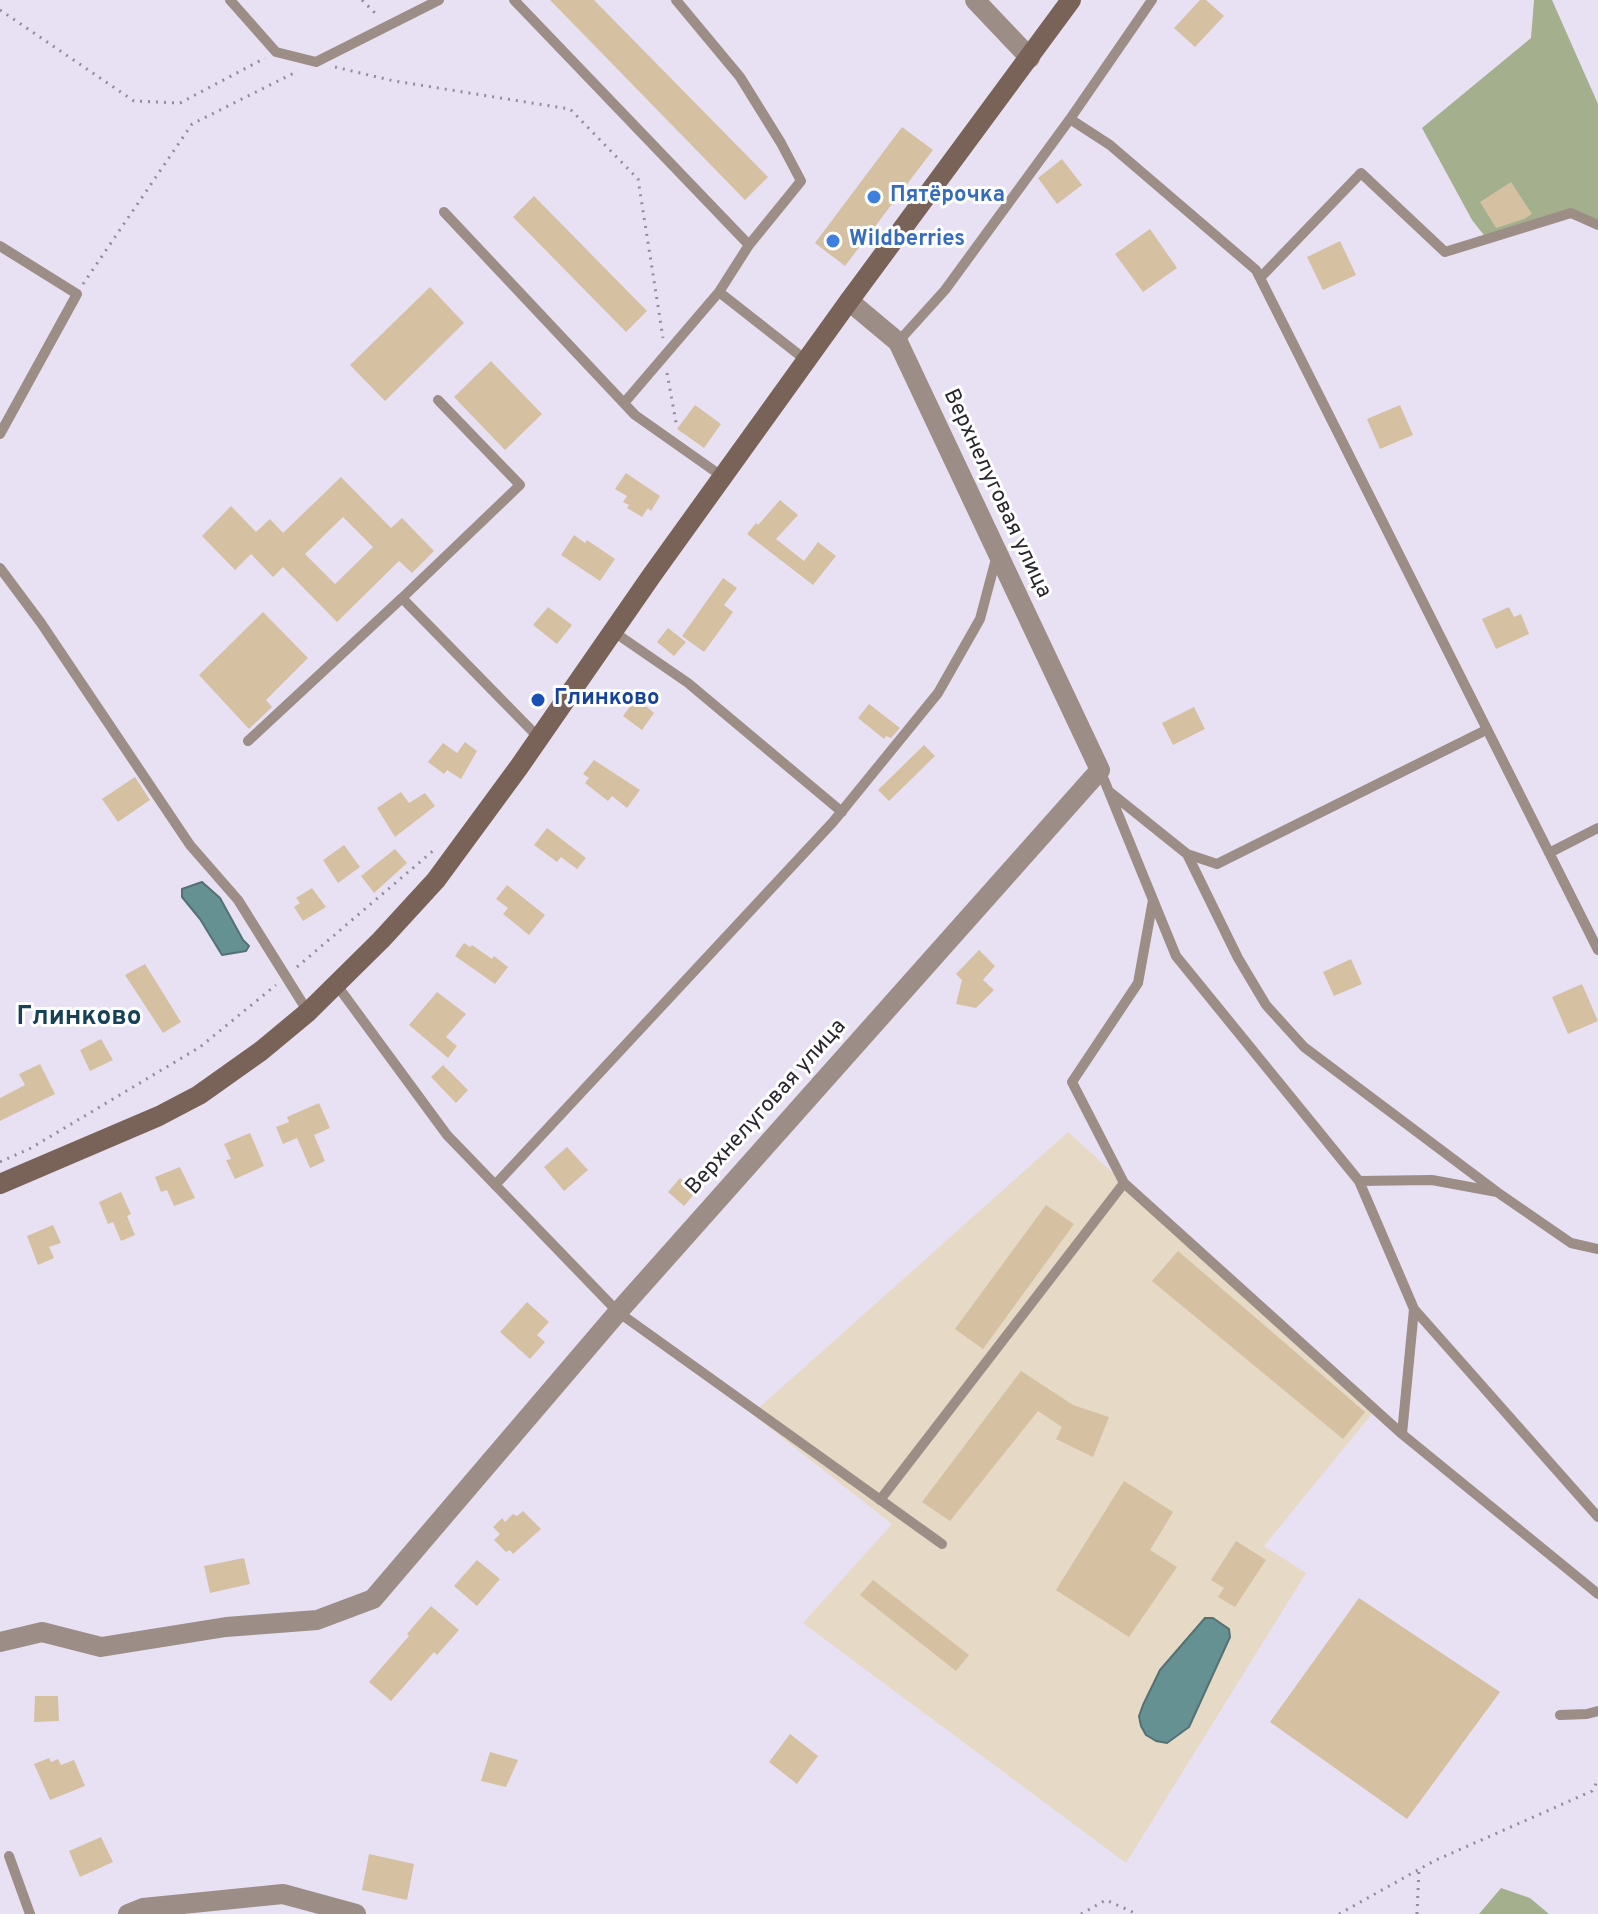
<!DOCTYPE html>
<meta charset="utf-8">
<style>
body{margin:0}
canvas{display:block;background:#e8e1f3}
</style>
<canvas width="1598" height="1914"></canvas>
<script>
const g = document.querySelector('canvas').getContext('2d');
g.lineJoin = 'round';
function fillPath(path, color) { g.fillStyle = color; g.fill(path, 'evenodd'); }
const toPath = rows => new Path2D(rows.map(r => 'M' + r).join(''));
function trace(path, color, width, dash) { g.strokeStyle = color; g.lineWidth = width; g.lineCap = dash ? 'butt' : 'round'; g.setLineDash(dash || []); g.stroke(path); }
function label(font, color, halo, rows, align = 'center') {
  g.font = font + ' Overpass,sans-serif'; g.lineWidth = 6; g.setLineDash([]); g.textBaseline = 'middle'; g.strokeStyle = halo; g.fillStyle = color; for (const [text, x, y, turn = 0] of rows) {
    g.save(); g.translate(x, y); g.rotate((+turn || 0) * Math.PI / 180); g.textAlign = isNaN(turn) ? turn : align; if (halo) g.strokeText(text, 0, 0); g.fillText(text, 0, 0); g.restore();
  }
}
fillPath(toPath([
 [1068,1132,1375,1410,1264,1546,1306,1573,1126,1863,803,1623,892,1524,752,1414]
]), '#e6d9c5');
fillPath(toPath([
 [1534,0,1552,0,1598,104,1598,225,1571,213,1487,239,1472,220,1422,128,1531,38],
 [1501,1888,1530,1898,1549,1914,1479,1914]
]), '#a4af8e');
const water = toPath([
 [202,882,220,898,243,940,249,946,246,951,222,955,200,919,182,897,182,889,202,882],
 [1205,1618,1213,1618,1229,1629,1230,1637,1189,1727,1167,1743,1156,1741,1146,1735,1141,1726,1139,1716,1143,1705,1160,1670,1205,1618]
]);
fillPath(water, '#669192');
trace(water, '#547174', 2);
fillPath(toPath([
 [550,0,594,0,768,177,745,200],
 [1200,0,1206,0,1224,16,1195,47,1174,28],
 [902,127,933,150,845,266,815,243],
 [1062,159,1082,185,1057,204,1038,178],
 [1511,182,1532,214,1524,219,1496,228,1480,202],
 [534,196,647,311,626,332,513,217],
 [1150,229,1177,268,1143,292,1115,254],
 [1340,241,1356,275,1323,290,1307,257],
 [430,287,464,323,385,401,350,365],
 [491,361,542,414,505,450,454,397],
 [695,405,721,424,704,448,677,429],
 [1400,405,1413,435,1380,449,1367,419],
 [626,473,660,496,651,511,648,508,642,517,627,508,629,505,623,502,627,496,615,489],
 [341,477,391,528,402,518,434,551,412,573,399,561,337,622,283,567,273,577,251,554,235,570,202,536,231,506,256,532,270,519,283,533],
 [343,517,373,547,335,584,305,554],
 [780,500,798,515,776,539,804,561,818,542,836,556,813,585,747,534,756,523,758,525],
 [574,535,585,543,587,540,615,559,600,581,561,555],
 [723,578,737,588,724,605,733,612,704,652,682,636],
 [548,607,572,625,557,644,533,625],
 [1509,607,1514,617,1521,614,1529,634,1496,649,1482,619],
 [263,612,308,658,266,700,272,707,249,729,199,675],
 [668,628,686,642,674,656,657,642],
 [636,698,654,713,642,730,623,716],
 [869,704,900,728,891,738,886,736,884,739,858,718],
 [1194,707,1205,729,1173,745,1162,723],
 [465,742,477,751,461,779,447,770,444,774,428,762,443,743,457,753],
 [924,745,935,756,889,801,878,790],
 [594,760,640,790,627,808,612,796,608,801,585,783,589,778,583,774],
 [135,777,150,800,118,822,102,799],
 [401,792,409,803,425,793,435,806,395,837,377,808],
 [547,828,586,858,577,869,561,857,557,862,534,845],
 [344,845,360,867,338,883,323,860],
 [395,849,407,863,374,893,361,876],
 [507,885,545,915,529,935,503,914,508,908,496,899],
 [312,888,326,907,303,921,294,907,300,903,296,898],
 [464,943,470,947,472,945,492,959,494,956,508,967,495,984,455,956],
 [979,950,995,966,983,980,994,990,976,1008,956,1004,962,980,956,974],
 [1351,959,1362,984,1334,996,1323,972],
 [145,964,181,1022,163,1033,125,975],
 [1582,984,1598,1021,1568,1034,1552,997],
 [437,992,466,1014,446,1037,457,1046,448,1058,409,1025],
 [101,1039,113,1060,90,1071,80,1050],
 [40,1064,55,1094,0,1121,0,1098,25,1085,19,1074],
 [443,1065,468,1090,456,1103,431,1077],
 [319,1103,330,1128,314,1135,325,1161,310,1168,297,1138,283,1144,276,1127,289,1122,287,1117],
 [250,1133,264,1166,235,1179,226,1160,231,1159,224,1144],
 [567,1147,588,1170,564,1191,544,1167],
 [180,1167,195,1198,174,1206,167,1190,161,1192,155,1177],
 [680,1178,696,1192,684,1206,668,1192],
 [121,1192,131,1214,127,1216,135,1235,121,1241,113,1222,108,1224,99,1202],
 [1046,1205,1074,1224,983,1349,955,1329],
 [53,1225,61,1243,49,1247,54,1258,38,1265,27,1236],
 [1178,1251,1365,1412,1343,1439,1152,1281],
 [527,1302,549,1322,537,1335,545,1342,530,1359,500,1332],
 [1021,1371,1073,1405,1109,1417,1093,1457,1056,1439,1062,1427,1038,1411,950,1521,922,1502],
 [1124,1481,1173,1512,1150,1550,1177,1567,1129,1637,1056,1590],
 [523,1511,541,1529,513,1554,510,1550,506,1552,494,1540,500,1534,493,1527,502,1518,505,1522,513,1514,517,1516],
 [1236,1541,1266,1560,1235,1607,1218,1597,1224,1588,1211,1580],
 [244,1558,250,1584,210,1593,204,1566],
 [477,1560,500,1579,477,1606,454,1586],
 [873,1580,969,1655,956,1671,860,1595],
 [1359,1598,1500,1692,1407,1819,1270,1722],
 [431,1606,459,1630,437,1655,434,1652,391,1701,369,1682,409,1636,407,1634],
 [35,1696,58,1696,59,1721,34,1722],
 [790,1734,818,1756,797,1784,769,1762],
 [490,1752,518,1760,506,1787,481,1781],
 [49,1758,51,1762,58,1759,61,1765,74,1760,85,1786,50,1800,34,1764],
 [101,1837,113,1862,80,1877,69,1851],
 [369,1854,414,1864,407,1900,362,1890]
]), '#d5c0a2');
trace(toPath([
 [362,0,379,17],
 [0,10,134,101,180,103,265,58],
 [335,67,394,81,570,109,638,179,663,338],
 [83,284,192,124,298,71],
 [667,373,677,428],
 [297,967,434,850],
 [0,1162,31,1148,200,1047,276,985],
 [1081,1914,1106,1900,1137,1914],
 [1339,1914,1434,1861,1592,1791,1598,1780],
 [1417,1914,1419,1869]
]), '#928d9a', 3, [2, 6]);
trace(toPath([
 [230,0,276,52,316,62,439,0],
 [514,0,749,245,719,292,807,361],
 [676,0,740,77,781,143,801,181,749,245],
 [1070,119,1152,0],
 [444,212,635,415,723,477],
 [0,246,77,294,0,434],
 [1260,278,1361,173,1445,252,1571,213,1598,225],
 [898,342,945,290,1070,119,1110,145,1256,270,1598,950],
 [438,400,520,485,402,598,539,738],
 [624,403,719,292],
 [0,568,41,623,190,845,238,900,308,1012],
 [614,632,688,683,842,812],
 [248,741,402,598],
 [1100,770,1176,956,1359,1181,1414,1309,1402,1434],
 [1111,793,1187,854,1217,864,1486,730],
 [1549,853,1598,828],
 [1187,854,1238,958,1266,1005,1304,1047,1497,1192],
 [336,984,447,1135,618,1312,942,1544],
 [1359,1181,1432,1180,1497,1192,1571,1243,1598,1249],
 [1124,1183,1072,1082,1138,983,1153,900],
 [495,1185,833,822,938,693,980,619,997,555],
 [1414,1309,1598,1517],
 [880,1500,1124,1183,1402,1434,1598,1594],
 [1560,1715,1587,1714,1598,1711],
 [9,1856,30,1914]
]), '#9c8d86', 10);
trace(toPath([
 [975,0,1030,58],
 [0,1642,42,1632,101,1647,226,1627,317,1620,373,1599,618,1312,1100,770,898,342,849,301],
 [128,1914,143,1908,283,1894,356,1914]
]), '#9c8d86', 20);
trace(toPath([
 [0,1184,159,1116,199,1095,261,1051,308,1012,381,940,436,880,519,767,652,575,849,301,1071,0]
]), '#796359', 20);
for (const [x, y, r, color] of [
 [874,197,8,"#3f7fe0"],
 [833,241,8,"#3f7fe0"],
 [538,700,8,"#1a4fb4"]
]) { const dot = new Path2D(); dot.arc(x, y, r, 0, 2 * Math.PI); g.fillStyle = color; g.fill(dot); trace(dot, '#fff', 3); }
label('bold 22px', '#366cbe', '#fff', [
 ["Пятёрочка",890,197],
 ["Wildberries",849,241]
], 'left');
label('22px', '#29262d', '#fff', [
 ["Верхнелуговая улица",996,494,65],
 ["Верхнелуговая улица",767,1108,-48]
]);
label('bold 22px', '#164399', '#fff', [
 ["Глинково",554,700]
], 'left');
label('bold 26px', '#164157', '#fff', [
 ["Глинково",79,1019]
]);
</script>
